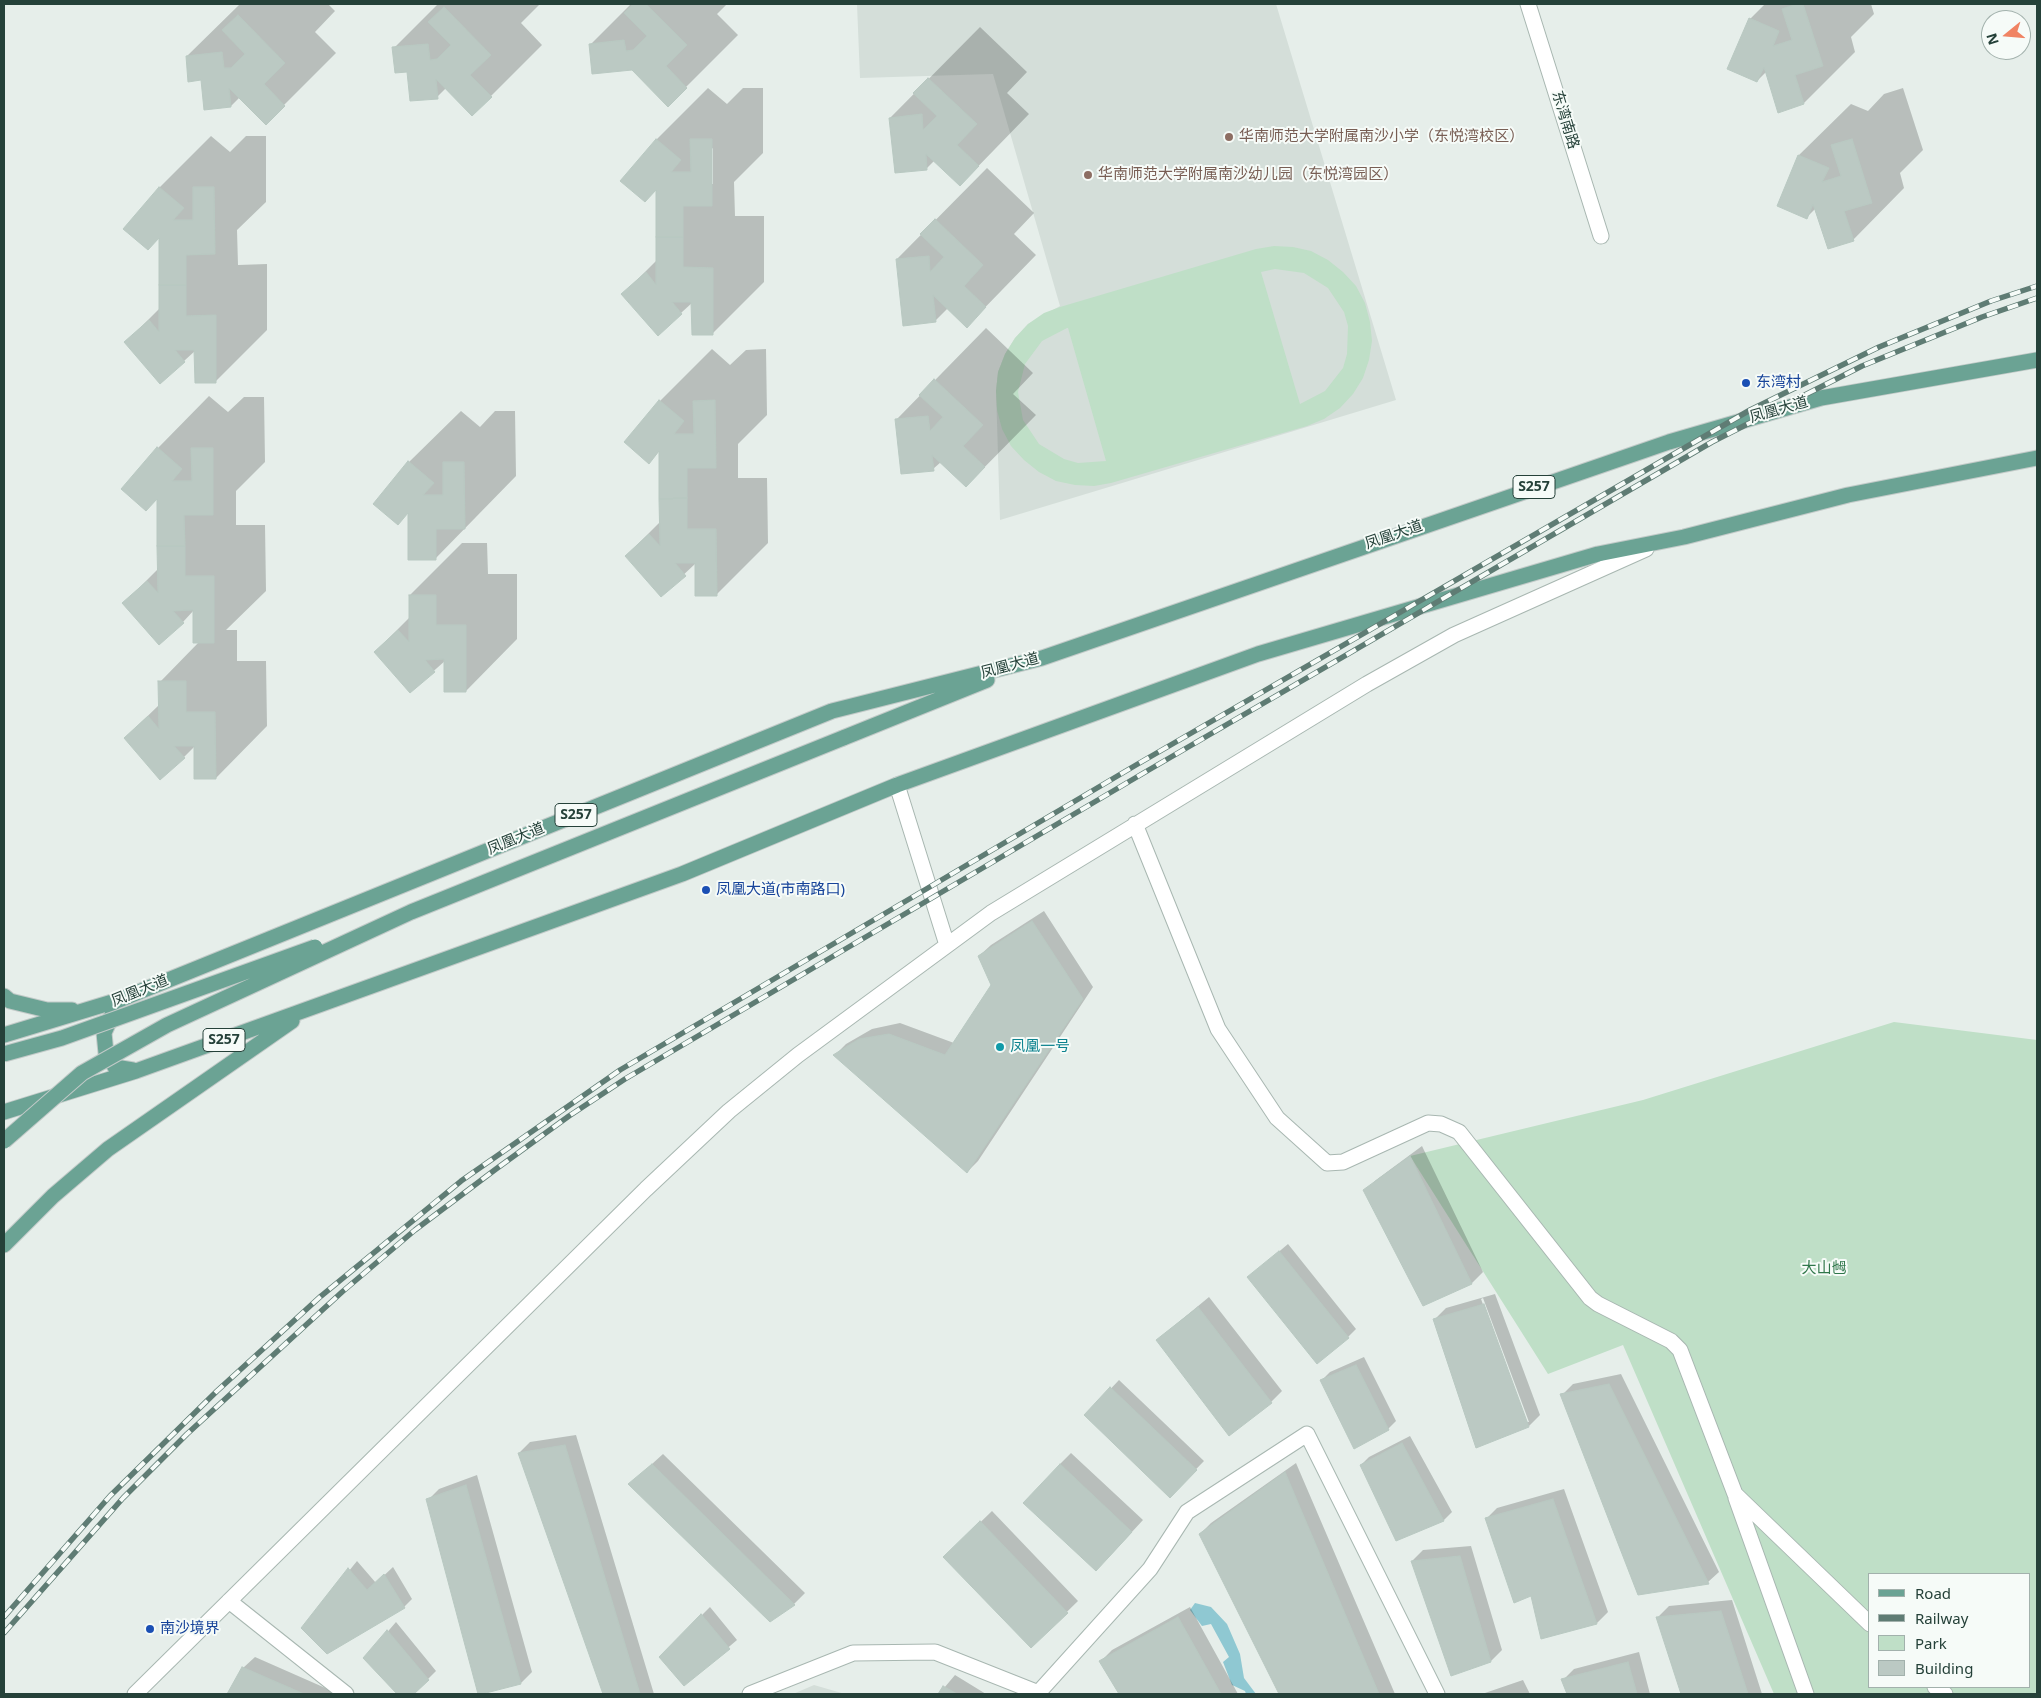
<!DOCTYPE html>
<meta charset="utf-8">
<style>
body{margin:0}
#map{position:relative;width:2041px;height:1698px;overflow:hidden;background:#e6eeea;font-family:"Noto Sans",sans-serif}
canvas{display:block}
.frame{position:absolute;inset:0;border:5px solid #254139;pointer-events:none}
.legend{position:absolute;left:1868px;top:1573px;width:162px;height:115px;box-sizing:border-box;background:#f6fbf8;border:1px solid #a2b1ac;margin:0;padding:6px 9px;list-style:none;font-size:15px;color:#254139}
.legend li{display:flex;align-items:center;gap:10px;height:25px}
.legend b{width:25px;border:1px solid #a2b1ac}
.north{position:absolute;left:1981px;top:10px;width:50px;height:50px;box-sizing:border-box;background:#f6fbf8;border:1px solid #a2b1ac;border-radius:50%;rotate:253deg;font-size:14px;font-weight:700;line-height:20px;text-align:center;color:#254139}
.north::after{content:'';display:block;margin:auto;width:18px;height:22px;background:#f08363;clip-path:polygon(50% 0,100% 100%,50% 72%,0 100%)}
</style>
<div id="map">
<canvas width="2041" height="1698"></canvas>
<div class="frame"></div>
<ul class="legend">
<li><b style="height:6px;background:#6ba394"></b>Road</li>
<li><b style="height:6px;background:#5f7c74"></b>Railway</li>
<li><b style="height:14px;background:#bfdfc7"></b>Park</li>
<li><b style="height:14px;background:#bbc9c3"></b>Building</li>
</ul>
<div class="north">N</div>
</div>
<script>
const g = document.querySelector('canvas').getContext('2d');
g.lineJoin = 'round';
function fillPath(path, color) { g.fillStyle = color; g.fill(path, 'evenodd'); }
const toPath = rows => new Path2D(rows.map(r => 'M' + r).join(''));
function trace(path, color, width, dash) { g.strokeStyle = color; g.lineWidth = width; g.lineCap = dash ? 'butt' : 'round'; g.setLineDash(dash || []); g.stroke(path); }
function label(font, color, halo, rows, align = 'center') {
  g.font = font + ' "Noto Sans","Noto Sans SC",sans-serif'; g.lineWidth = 4; g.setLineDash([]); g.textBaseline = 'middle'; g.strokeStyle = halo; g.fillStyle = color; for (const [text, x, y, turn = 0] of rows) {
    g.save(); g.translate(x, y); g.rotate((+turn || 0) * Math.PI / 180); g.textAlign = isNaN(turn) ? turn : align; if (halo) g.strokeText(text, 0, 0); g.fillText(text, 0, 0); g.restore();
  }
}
fillPath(toPath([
 [857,4,1276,4,1396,400,1000,520,996,391,998,372,1005,354,1015,338,1028,324,1060,306,993,74,860,78],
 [814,1685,845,1694,793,1694]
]), '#d4ded9');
fillPath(toPath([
 [1274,246,1293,247,1311,251,1328,260,1343,272,1356,286,1365,303,1370,322,1372,341,1369,360,1363,378,1353,394,1340,408,1324,419,1307,426,1111,483,1094,486,1075,485,1056,481,1039,472,1024,460,1011,446,1002,429,997,410,996,391,998,372,1005,354,1015,338,1028,324,1044,313,1060,307,1256,249],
 [1275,269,1304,273,1328,288,1344,312,1348,326,1347,354,1343,368,1325,391,1300,404,1261,272],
 [1067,328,1068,328,1106,461,1078,463,1064,459,1039,444,1023,420,1018,392,1025,364,1042,341],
 [1894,1022,2037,1040,2037,1694,1774,1694,1623,1345,1548,1374,1410,1156,1643,1100],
 [1870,1574,2030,1574,2030,1687,1870,1687]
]), '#bfdfc7');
fillPath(toPath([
 [1195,1603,1211,1607,1227,1624,1240,1654,1244,1678,1256,1694,1246,1694,1245,1691,1232,1685,1223,1662,1229,1657,1211,1624,1202,1626,1190,1610]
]), '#8fc8d2');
fillPath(toPath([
 [249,4,328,4,335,11,315,32,336,53,266,123,240,97,231,106,205,108,202,79,187,56,239,5],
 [438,4,540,4,521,23,542,45,472,115,446,88,437,97,394,48],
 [631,4,727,4,717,14,738,35,668,105,632,69,590,45],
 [1765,4,1871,4,1874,14,1851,37,1855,52,1804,103,1766,72,1757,81,1750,19],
 [980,27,1027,72,1007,93,1029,114,960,185,935,160,927,168,890,118],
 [708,88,727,104,743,88,763,88,763,153,734,182,735,216,764,216,764,282,713,333,693,302,658,334,623,294,657,260,657,189,622,181,657,139],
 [713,148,713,184,711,184,710,150],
 [1903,88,1923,150,1900,173,1904,188,1853,240,1816,208,1807,217,1778,205,1799,155,1851,104,1868,111,1884,94],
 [211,136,230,152,246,136,266,136,266,202,237,230,238,265,267,264,267,330,216,381,196,350,184,361,126,342,160,308,160,237,125,229,160,187],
 [987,168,1034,213,1014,234,1036,255,967,326,948,308,935,321,897,259],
 [986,328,1033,373,1013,394,1036,415,966,486,941,462,933,469,897,419],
 [712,349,730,365,746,350,766,349,767,415,738,444,738,478,767,478,768,543,716,595,696,563,661,596,626,556,661,521,660,450,649,462,625,442,660,401],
 [209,396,228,412,244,397,264,397,265,462,236,491,236,525,265,525,266,591,226,630,237,630,237,661,266,661,267,726,216,778,195,746,184,757,125,738,160,704,160,682,199,642,194,610,183,622,124,603,159,568,158,448],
 [461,411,480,427,495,411,515,411,516,476,435,559,409,462],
 [462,543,487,543,488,574,517,574,517,639,466,691,446,660,410,692,375,652,410,617,410,595],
 [1044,911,1093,987,978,1161,967,1172,835,1055,846,1044,872,1029,900,1023,954,1043,992,985,979,956,991,945],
 [1422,1146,1483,1272,1472,1283,1423,1305,1365,1191,1376,1180],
 [1288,1244,1356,1329,1348,1337,1249,1277],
 [1495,1294,1540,1415,1529,1426,1477,1446,1435,1319,1446,1308],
 [1483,1298,1529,1422,1526,1422,1481,1299],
 [1209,1297,1282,1391,1271,1402,1157,1340],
 [1364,1357,1396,1421,1388,1429,1322,1380,1330,1372],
 [1621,1374,1719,1572,1708,1582,1638,1594,1562,1395,1573,1384],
 [1119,1380,1204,1461,1170,1496,1086,1415],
 [576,1435,654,1694,604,1694,519,1453,530,1442],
 [1410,1436,1452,1512,1444,1520,1396,1540,1361,1465,1369,1457],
 [1071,1453,1143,1520,1107,1559,1060,1464],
 [663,1454,805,1593,794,1604,770,1620,630,1484],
 [1296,1463,1395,1694,1280,1694,1200,1534,1211,1523],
 [477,1475,532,1672,521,1683,428,1500,439,1489],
 [1564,1489,1608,1612,1597,1623,1542,1638,1532,1594,1486,1519,1497,1508],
 [992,1511,1078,1601,1031,1647,956,1546],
 [1471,1546,1502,1650,1491,1661,1412,1561,1423,1550],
 [357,1561,376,1583,393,1567,412,1599,404,1607,303,1628],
 [1732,1600,1762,1694,1682,1694,1658,1617,1669,1606],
 [710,1607,737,1640,684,1685,660,1657],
 [1190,1607,1238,1694,1120,1694,1101,1661,1112,1650],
 [396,1622,436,1671,413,1694,398,1694,365,1658],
 [1639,1652,1650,1694,1568,1694,1563,1680,1574,1669],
 [255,1657,339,1694,228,1694,243,1668],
 [955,1675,986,1694,939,1694],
 [1523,1680,1530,1694,1482,1694]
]), '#0003');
const building = toPath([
 [633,4,646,4,687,45,666,66,687,88,668,107,632,70,592,74,589,44,624,40,626,51,633,50,647,36,624,13,633,4],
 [1797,4,1803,4,1823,66,1795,75,1804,104,1778,113,1764,67,1757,82,1727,69,1749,18,1779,31,1773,46,1792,40,1782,9,1797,4],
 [444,7,491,55,470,75,492,97,472,116,436,79,438,99,410,101,407,72,395,73,392,47,428,44,430,60,437,59,451,45,428,22,444,7],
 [238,15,285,63,264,84,285,106,266,125,229,88,231,107,204,110,201,80,188,82,186,56,222,52,224,68,231,68,245,54,222,30,238,15],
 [928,78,977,124,957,145,979,166,960,186,926,154,927,170,895,173,889,118,922,114,923,130,937,116,913,93,928,78],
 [656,139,681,160,671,172,691,172,690,139,712,139,712,206,683,206,683,237,656,237,656,190,645,202,620,181,656,139],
 [1852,139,1872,203,1844,211,1854,241,1828,249,1813,204,1807,219,1777,206,1798,155,1829,168,1822,182,1841,176,1831,145,1852,139],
 [159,187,184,208,173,220,193,220,193,187,214,187,215,254,186,255,186,285,159,285,159,238,148,250,123,229,159,187],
 [935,219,983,265,964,286,986,307,967,328,933,295,936,322,903,326,896,259,929,256,930,272,944,257,920,234,935,219],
 [656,237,683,237,683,267,713,268,713,335,692,335,691,302,672,302,682,314,658,336,621,294,646,272,656,285,656,237],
 [159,285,186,285,186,316,216,315,216,383,195,383,194,350,175,350,185,362,160,384,124,342,149,320,159,332,159,285],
 [934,379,983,425,963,446,985,467,966,487,932,455,934,471,901,474,895,419,928,416,930,431,943,417,919,395,934,379],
 [659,400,684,421,674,434,694,434,693,401,715,400,716,468,687,468,687,498,659,499,659,451,649,464,624,442,659,400],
 [157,447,182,469,172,481,192,481,191,448,213,448,213,515,184,515,185,546,157,546,157,499,146,511,121,489,157,447],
 [408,461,434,483,423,495,443,495,443,462,464,462,465,529,436,529,436,560,408,560,408,513,398,525,373,504,408,461],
 [687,498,687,529,716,529,717,596,695,596,695,563,675,563,686,576,661,597,625,556,649,534,660,546,659,499,687,498],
 [157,546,185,546,185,576,214,576,214,643,193,643,193,610,173,611,184,623,159,645,122,603,147,581,158,593,157,546],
 [409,595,436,595,436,625,466,625,466,692,444,692,444,659,425,660,435,672,410,693,374,652,398,630,409,642,409,595],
 [158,681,186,681,186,712,215,712,216,779,194,779,194,746,174,746,185,758,160,780,124,738,148,716,159,729,158,681],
 [1032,921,1083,999,967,1173,833,1055,859,1039,889,1034,945,1055,991,985,978,956,1032,921],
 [1410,1156,1472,1284,1423,1306,1363,1190,1410,1156],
 [1279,1251,1349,1338,1317,1364,1247,1277,1279,1251],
 [1484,1304,1529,1427,1476,1448,1433,1319,1484,1304],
 [1198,1307,1272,1403,1229,1436,1156,1340,1198,1307],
 [1356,1365,1389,1430,1354,1449,1320,1380,1356,1365],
 [1609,1384,1709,1584,1638,1595,1560,1394,1609,1384],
 [1110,1387,1197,1470,1170,1498,1084,1415,1110,1387],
 [1402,1443,1444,1521,1396,1541,1360,1465,1402,1443],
 [565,1445,640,1694,603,1694,518,1453,565,1445],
 [652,1464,795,1605,770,1622,628,1484,652,1464],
 [1060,1464,1132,1532,1096,1571,1023,1503,1060,1464],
 [1285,1472,1379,1694,1279,1694,1199,1534,1285,1472],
 [466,1485,521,1684,482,1694,478,1694,426,1499,466,1485],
 [1553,1499,1597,1624,1541,1639,1531,1596,1514,1603,1485,1518,1553,1499],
 [980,1521,1068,1613,1031,1648,943,1557,980,1521],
 [1460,1556,1491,1662,1451,1676,1411,1561,1460,1556],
 [348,1568,367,1590,384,1574,405,1608,327,1654,301,1628,348,1568],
 [1721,1611,1748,1694,1681,1694,1656,1617,1721,1611],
 [701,1614,730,1649,684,1686,659,1657,701,1614],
 [1178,1617,1221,1694,1119,1694,1099,1661,1178,1617],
 [387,1630,429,1680,414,1694,397,1694,363,1658,387,1630],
 [1628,1662,1637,1694,1567,1694,1561,1679,1628,1662],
 [242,1667,304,1694,227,1694,242,1667],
 [943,1686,957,1694,938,1694,943,1686]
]);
fillPath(building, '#bbc9c3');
trace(building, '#b8c8c1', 1);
const street = toPath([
 [1528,4,1601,236],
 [897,785,947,945],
 [1135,824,1218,1029,1277,1118,1327,1163,1343,1162,1428,1123,1441,1124,1459,1132,1590,1298,1598,1304,1671,1341,1680,1350,1735,1494,1870,1624],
 [1736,1498,1806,1694],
 [229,1601,346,1694],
 [1935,1687,1945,1694],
 [1039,1692,1150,1569,1187,1512,1307,1434,1437,1694],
 [135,1694,646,1189,729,1111,798,1055,991,913,1367,684,1454,635,1646,549],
 [750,1694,853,1653,935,1652,1041,1694]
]);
const primary = toPath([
 [843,738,987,680],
 [4,996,10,1001,47,1010,72,1010],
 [113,1013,104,1033,106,1053,115,1067,133,1070],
 [4,1035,119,1000,832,711,1042,658,1669,442,1821,398,2037,360],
 [4,1112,136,1071,682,874,897,785,1258,654,1598,554,1684,537,1848,495,2037,458],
 [4,1245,53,1196,108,1149,292,1021]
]);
trace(street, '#a8b7b1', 17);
trace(primary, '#c2cac8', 17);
trace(street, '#fff', 15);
trace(primary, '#6ba394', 15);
const rail = toPath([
 [4,1617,110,1496,217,1391,321,1296,461,1181,620,1070,1136,765,1750,410,1879,347,1991,301,2037,286],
 [4,1633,123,1498,187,1434,342,1292,415,1230,496,1169,569,1116,625,1079,1147,771,1712,442,1862,366,1982,317,2037,298]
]);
trace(rail, '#5f7c74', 5.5);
trace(rail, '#f6fbf8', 4, [11]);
const primaryBridge = toPath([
 [4,1054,62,1038,315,947],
 [4,1141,82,1073,167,1025,411,912,843,738]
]);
trace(primaryBridge, '#c2cac8', 17, []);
trace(primaryBridge, '#6ba394', 15);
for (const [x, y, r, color] of [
 [1229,137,5,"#8d6e63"],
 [1088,175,5,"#8d6e63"],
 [1746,383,5,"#1a4fb4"],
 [706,890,5,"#1a4fb4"],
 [1000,1047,5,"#0f9aa8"],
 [150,1629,5,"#1a4fb4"]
]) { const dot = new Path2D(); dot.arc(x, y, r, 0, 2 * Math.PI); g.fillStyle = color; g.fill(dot); trace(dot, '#f6fbf8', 2); }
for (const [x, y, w] of [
 [1534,487,42],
 [576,815,42],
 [224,1040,42]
]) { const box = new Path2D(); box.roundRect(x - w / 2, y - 11.5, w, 23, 4); g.fillStyle = '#f6fbf8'; g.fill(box); trace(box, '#254139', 1); }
label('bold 14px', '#254139', null, [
 ["S257",1534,487],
 ["S257",576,815],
 ["S257",224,1040]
]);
label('15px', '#254139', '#f6fbf8', [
 ["东湾南路",1565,120,73],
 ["凤凰大道",1779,410,-16],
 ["凤凰大道",1394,535,-19],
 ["凤凰大道",1010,666,-15],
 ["凤凰大道",516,839,-22],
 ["凤凰大道",140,991,-22]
]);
label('15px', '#785e54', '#f6fbf8', [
 ["华南师范大学附属南沙小学（东悦湾校区）",1239,137],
 ["华南师范大学附属南沙幼儿园（东悦湾园区）",1098,175]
], 'left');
label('15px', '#164399', '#f6fbf8', [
 ["东湾村",1756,383],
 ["凤凰大道(市南路口)",716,890],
 ["南沙境界",160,1629]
], 'left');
label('15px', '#0d838f', '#f6fbf8', [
 ["凤凰一号",1010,1047]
], 'left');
label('15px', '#2f774a', '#f6fbf8', [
 ["大山乸",1824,1269]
]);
</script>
